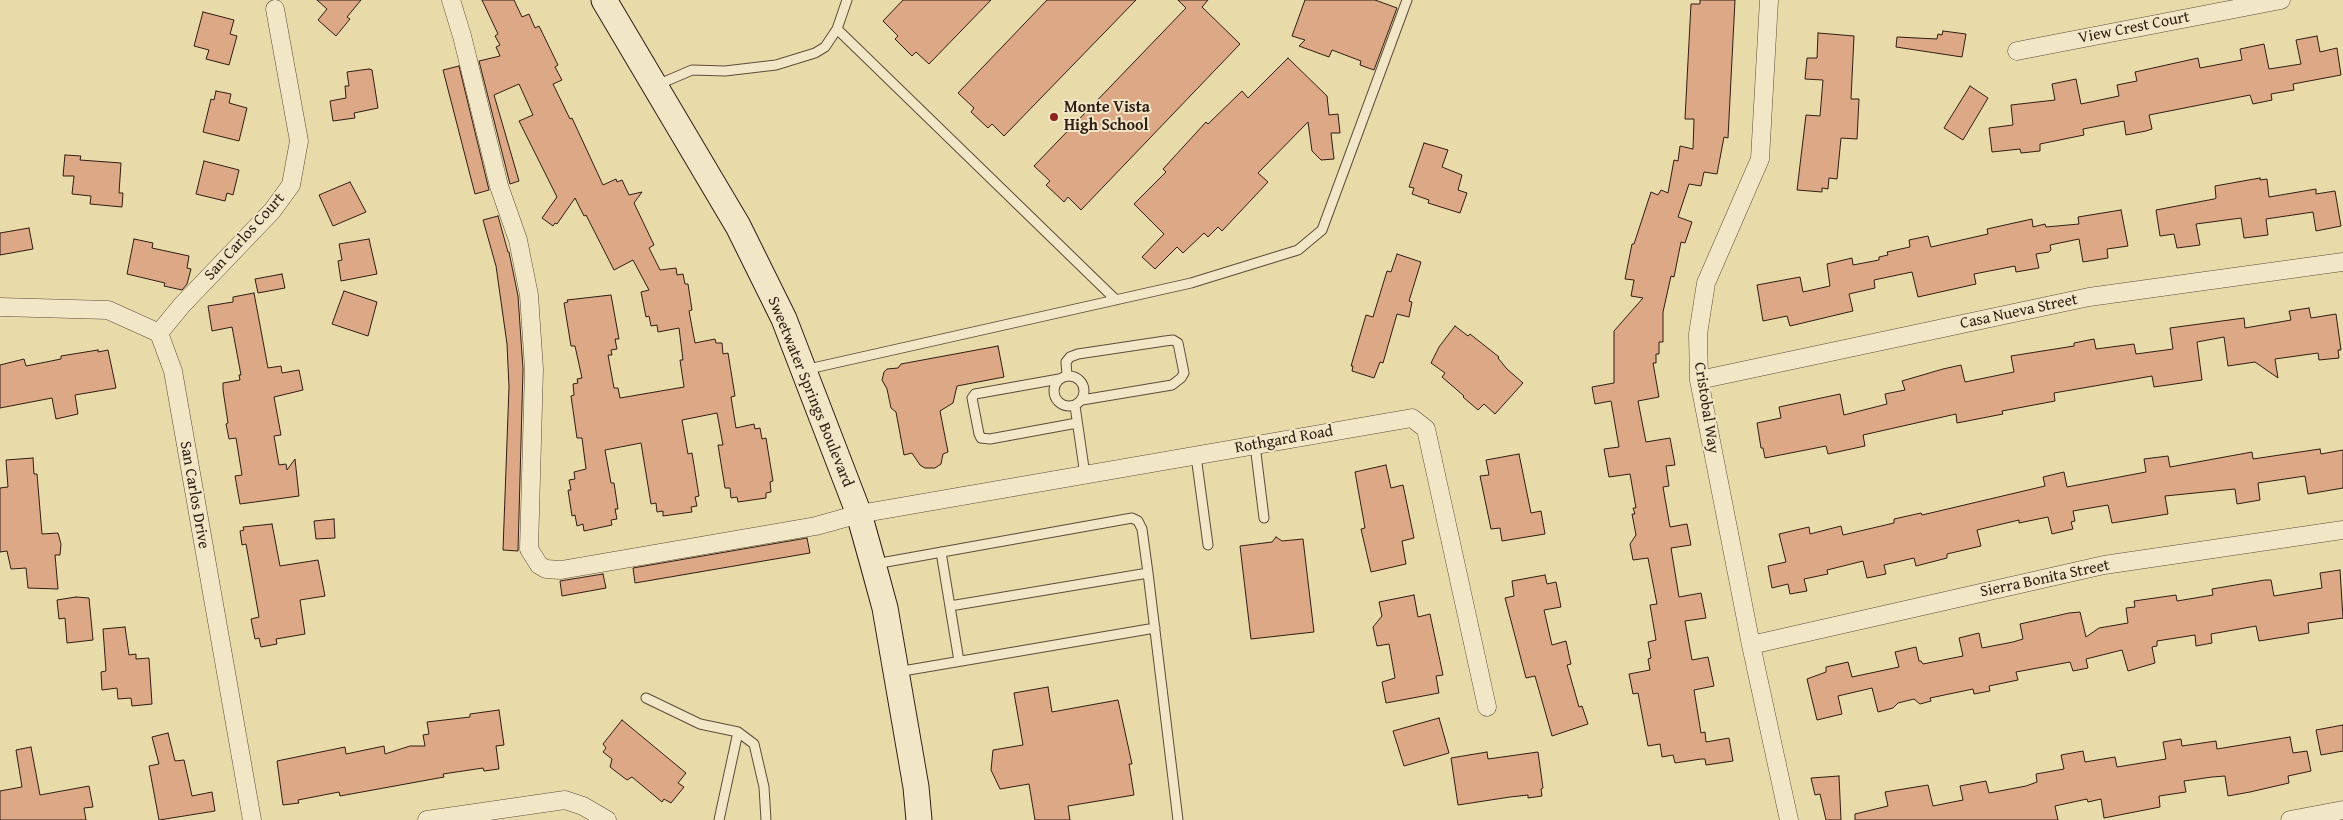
<!DOCTYPE html>
<style>
body{margin:0}
canvas{display:block;background:#e9daa9}
</style>
<canvas width="2343" height="820"></canvas>
<script>
const g = document.querySelector('canvas').getContext('2d');
g.lineJoin = 'round';
function fillPath(path, color) { g.fillStyle = color; g.fill(path, 'evenodd'); }
const toPath = rows => new Path2D(rows.map(r => 'M' + r).join(''));
function trace(path, color, width, dash) { g.strokeStyle = color; g.lineWidth = width; g.lineCap = dash ? 'butt' : 'round'; g.setLineDash(dash || []); g.stroke(path); }
function label(font, color, halo, rows, align = 'center') {
  g.font = font + ' "Gentium Book Plus",serif'; g.lineWidth = 4; g.setLineDash([]); g.textBaseline = 'middle'; g.strokeStyle = halo; g.fillStyle = color; for (const [text, x, y, turn = 0] of rows) {
    g.save(); g.translate(x, y); g.rotate((+turn || 0) * Math.PI / 180); g.textAlign = isNaN(turn) ? turn : align; if (halo) g.strokeText(text, 0, 0); g.fillText(text, 0, 0); g.restore();
  }
}
const building = toPath([
 [317,0,361,0,347,17,350,19,336,36,318,20,327,9,317,0],
 [482,0,514,0,522,17,529,14,535,28,539,26,558,65,555,67,562,80,553,84,570,119,572,118,603,185,616,179,617,182,622,180,629,195,642,192,634,203,654,245,649,248,660,270,676,268,677,275,683,274,685,284,688,284,692,310,689,311,695,343,715,339,716,343,722,343,723,354,728,353,735,396,731,397,736,428,754,424,755,429,760,428,762,439,766,438,773,481,770,482,771,492,766,493,766,498,738,502,737,497,731,498,730,488,725,488,718,445,723,445,717,413,682,420,688,454,692,453,699,496,695,497,697,506,691,507,692,512,663,516,663,511,657,512,656,503,651,504,641,443,605,450,611,483,614,483,618,509,615,509,617,519,611,520,612,525,584,531,583,524,577,526,575,515,572,516,568,490,571,490,569,480,575,479,574,472,586,469,582,438,577,438,571,396,574,395,573,384,578,383,577,379,582,378,575,346,571,346,564,303,568,302,567,300,611,295,619,339,615,339,617,349,611,350,612,355,608,355,614,388,618,388,620,398,684,387,680,360,683,360,679,328,658,332,657,325,651,326,649,316,646,317,641,292,649,290,633,260,614,270,586,215,584,216,575,198,557,224,555,223,553,226,542,218,557,197,519,121,533,115,519,84,494,95,519,181,510,184,479,61,500,56,496,47,500,45,495,36,498,34,482,0],
 [903,0,991,0,929,64,916,52,912,56,895,39,898,36,883,21,903,0],
 [1047,0,1136,0,1004,136,992,124,988,128,971,112,974,108,958,93,1047,0],
 [1178,0,1208,0,1202,7,1240,44,1081,210,1068,197,1064,202,1046,185,1050,181,1034,166,1186,8,1178,0],
 [1305,0,1375,0,1397,8,1374,70,1360,65,1361,61,1332,50,1329,57,1299,46,1305,40,1292,36,1305,0],
 [1700,0,1735,0,1728,138,1724,137,1717,174,1704,172,1701,186,1689,184,1678,217,1692,222,1685,243,1681,242,1674,277,1671,276,1663,312,1663,342,1659,342,1659,354,1656,354,1656,363,1653,363,1659,397,1638,401,1646,442,1670,438,1675,465,1666,466,1669,486,1663,487,1670,527,1687,524,1691,545,1671,548,1679,597,1701,593,1706,618,1685,621,1692,660,1708,657,1714,686,1694,690,1701,733,1705,732,1706,742,1729,738,1733,761,1706,765,1705,759,1701,759,1675,763,1673,755,1662,757,1660,744,1648,746,1638,693,1633,694,1629,674,1650,670,1648,659,1651,658,1648,642,1656,640,1650,605,1657,604,1648,558,1633,560,1630,544,1636,535,1632,514,1635,514,1633,508,1636,508,1630,474,1609,477,1604,449,1619,447,1611,401,1595,404,1592,387,1614,383,1614,331,1643,298,1631,296,1634,280,1625,279,1632,244,1634,244,1651,192,1658,195,1661,190,1668,193,1674,160,1678,161,1680,146,1693,149,1694,119,1685,119,1687,80,1691,4,1700,4,1700,0],
 [203,12,234,20,230,34,237,36,229,65,206,59,209,50,194,46,203,12],
 [1943,31,1966,34,1962,57,1896,47,1897,37,1937,39,1938,34,1942,35,1943,31],
 [1818,33,1854,36,1851,99,1859,99,1857,139,1841,138,1837,179,1829,178,1828,189,1822,188,1822,192,1797,190,1806,115,1820,116,1823,80,1805,79,1807,58,1817,58,1818,33],
 [2317,36,2320,52,2337,48,2341,75,2293,84,2294,90,2271,94,2272,100,2253,104,2250,95,2149,115,2152,129,2146,131,2126,135,2124,121,2083,129,2084,135,2040,144,2040,151,2021,153,2020,149,1992,152,1989,128,2013,125,2011,105,2055,100,2052,84,2076,79,2081,104,2119,96,2117,85,2137,81,2135,72,2198,58,2200,68,2242,60,2240,49,2264,44,2269,69,2301,64,2296,40,2317,36],
 [1288,58,1327,96,1329,115,1338,114,1340,133,1331,133,1334,159,1321,160,1312,151,1308,122,1258,173,1268,182,1222,231,1218,227,1208,237,1204,233,1183,253,1177,247,1155,269,1142,257,1164,234,1134,204,1166,172,1163,169,1206,122,1208,124,1242,91,1248,98,1288,58],
 [459,66,489,190,475,194,443,70,459,66],
 [369,69,372,70,378,108,354,113,355,118,333,121,330,101,346,98,345,86,349,86,347,72,369,69],
 [1970,86,1988,98,1963,140,1944,128,1970,86],
 [216,91,231,94,229,103,247,108,239,141,203,132,211,99,214,100,216,91],
 [1424,143,1448,150,1442,167,1462,175,1458,190,1467,193,1460,213,1428,203,1429,200,1412,194,1414,188,1409,187,1424,143],
 [65,155,81,156,80,160,121,163,119,193,123,193,122,207,90,204,91,196,72,194,74,176,63,176,65,155],
 [204,161,239,170,233,195,227,193,225,201,196,194,204,161],
 [2260,178,2260,180,2267,179,2269,197,2316,189,2316,194,2335,191,2341,226,2316,231,2313,212,2266,219,2268,235,2244,238,2241,218,2196,224,2200,245,2177,248,2174,234,2160,236,2156,210,2214,199,2216,198,2215,186,2260,178],
 [350,182,366,212,333,226,319,195,350,182],
 [2121,210,2128,246,2107,249,2108,258,2083,262,2079,239,2050,245,2051,250,2049,252,2036,254,2039,268,2016,272,2015,266,1974,274,1976,284,1918,297,1912,272,1874,280,1875,288,1849,294,1853,311,1790,326,1787,316,1763,321,1757,285,1800,277,1803,292,1830,286,1827,264,1852,258,1853,265,1879,260,1879,257,1888,255,1887,252,1910,247,1909,240,1928,236,1931,247,1988,234,1987,229,2032,219,2033,227,2045,224,2046,227,2079,224,2078,217,2121,210],
 [498,216,508,252,509,252,518,296,523,369,518,551,503,550,509,387,507,344,496,266,483,220,498,216],
 [29,228,33,249,0,255,0,233,29,228],
 [134,239,153,243,152,248,189,256,187,268,191,269,187,284,182,290,164,286,165,283,127,274,134,239],
 [369,239,377,274,341,281,338,261,342,260,339,244,369,239],
 [1397,254,1421,262,1409,301,1412,302,1409,317,1397,314,1383,363,1380,362,1374,378,1352,371,1353,366,1351,366,1366,315,1373,317,1387,271,1391,272,1397,254],
 [282,274,285,288,258,293,255,279,282,274],
 [344,291,377,302,368,336,332,324,344,291],
 [254,293,268,368,281,366,282,373,299,370,303,390,274,397,281,435,274,436,279,465,286,464,287,470,295,459,299,496,240,504,235,476,242,475,236,438,229,439,226,424,228,423,223,390,223,383,240,380,239,375,241,375,232,327,212,331,208,306,233,302,233,297,254,293],
 [2309,308,2311,318,2336,314,2341,350,2338,350,2339,358,2319,360,2318,353,2275,359,2278,378,2255,362,2228,366,2224,337,2197,342,2202,380,2154,387,2152,376,2054,393,2055,401,2002,411,2003,414,1957,423,1956,414,1863,435,1865,446,1828,454,1826,446,1765,458,1763,448,1761,448,1757,423,1781,418,1779,407,1840,394,1844,415,1887,404,1885,394,1905,390,1902,381,1943,369,1961,365,1965,382,2014,372,2011,356,2074,346,2074,343,2094,339,2096,349,2134,344,2136,354,2173,349,2170,328,2244,318,2245,328,2291,320,2289,311,2309,308],
 [1455,326,1468,336,1470,334,1499,357,1498,358,1507,369,1523,383,1495,414,1484,404,1478,410,1463,397,1464,396,1442,377,1445,373,1431,363,1439,347,1455,326],
 [998,346,1004,377,957,386,953,403,940,411,948,452,943,454,941,464,935,468,925,468,920,465,912,453,904,455,896,412,891,408,887,389,882,380,884,372,887,369,898,368,901,364,998,346],
 [98,350,98,352,108,350,116,388,75,395,78,414,56,419,52,398,0,408,0,365,24,359,26,366,61,359,61,356,98,350],
 [2320,449,2321,454,2343,450,2343,488,2308,494,2305,476,2258,483,2260,500,2237,504,2235,489,2165,496,2168,514,2112,523,2108,505,2073,511,2075,521,2071,522,2073,529,2052,534,2048,517,2019,523,2019,520,1977,530,1981,546,1947,554,1947,558,1916,566,1914,558,1884,565,1886,574,1867,578,1863,561,1827,570,1828,574,1804,579,1807,591,1790,594,1788,584,1772,588,1768,566,1786,562,1779,534,1809,527,1810,534,1841,526,1843,535,1894,523,1894,519,1921,513,1922,515,2045,486,2043,477,2064,472,2067,487,2146,472,2144,459,2168,456,2170,467,2252,452,2253,459,2320,449],
 [1519,454,1531,513,1541,511,1545,534,1502,541,1500,528,1491,529,1480,476,1489,475,1486,460,1519,454],
 [33,458,34,474,37,474,42,534,58,533,61,544,60,555,55,555,58,589,28,588,26,568,11,569,7,551,0,552,0,488,8,487,6,460,33,458],
 [1386,465,1391,488,1403,485,1414,538,1402,541,1406,564,1371,572,1361,529,1365,528,1355,472,1386,465],
 [334,519,335,538,316,539,314,521,334,519],
 [272,524,280,566,318,560,325,596,300,600,305,634,276,639,277,644,261,647,259,638,255,639,251,619,259,617,246,544,242,545,240,531,244,530,243,527,272,524],
 [1276,537,1282,541,1303,539,1314,632,1251,639,1240,546,1272,542,1276,537],
 [807,538,810,553,635,583,633,568,807,538],
 [2340,570,2343,618,2308,623,2309,633,2259,641,2256,626,2211,634,2212,643,2196,646,2195,635,2157,641,2157,646,2152,647,2155,663,2128,671,2122,650,2086,659,2088,668,2073,671,2070,662,2016,672,2018,680,1989,686,1990,691,1974,694,1973,689,1930,698,1931,701,1920,704,1914,699,1898,703,1893,708,1878,712,1872,688,1838,696,1842,714,1817,720,1807,679,1826,672,1826,667,1848,662,1852,677,1899,667,1895,652,1916,647,1919,661,1921,661,1923,664,1963,656,1959,638,1979,633,1982,648,2013,642,2023,639,2020,624,2069,613,2080,612,2086,637,2099,628,2128,623,2126,608,2135,607,2134,601,2176,595,2177,601,2213,595,2212,589,2265,580,2271,580,2274,596,2322,588,2320,573,2340,570],
 [603,574,606,588,562,596,560,581,603,574],
 [1545,575,1547,584,1556,582,1561,607,1544,610,1552,645,1566,641,1571,664,1567,665,1579,707,1582,706,1588,724,1552,736,1535,676,1526,678,1505,598,1514,596,1512,581,1545,575],
 [1414,595,1418,617,1430,614,1443,675,1436,676,1439,693,1386,703,1382,682,1395,678,1389,644,1377,646,1373,627,1382,616,1379,602,1414,595],
 [76,597,89,598,93,640,67,643,65,618,59,619,57,600,76,597],
 [125,627,129,655,136,654,136,659,149,658,152,704,132,706,131,698,118,699,117,688,102,690,101,672,106,671,103,629,125,627],
 [1048,687,1052,712,1118,700,1132,764,1129,764,1134,795,1068,806,1070,820,1035,820,1029,784,1000,789,991,770,993,750,1023,745,1014,693,1048,687],
 [499,710,504,745,496,746,499,769,484,771,483,768,443,774,444,777,340,796,339,792,298,800,299,803,283,805,277,761,345,747,346,754,384,746,385,754,410,746,425,746,423,735,429,734,427,722,470,717,470,714,499,710],
 [1439,718,1449,753,1404,766,1393,731,1439,718],
 [622,720,686,773,678,783,684,787,671,803,664,799,662,802,632,777,627,780,610,767,612,759,603,752,606,748,603,744,622,720],
 [2343,725,2343,751,2321,755,2316,730,2343,725],
 [168,733,175,761,184,760,192,796,212,792,215,811,159,820,149,766,159,764,152,737,168,733],
 [2290,737,2293,753,2307,751,2311,771,2288,776,2289,783,2250,792,2228,796,2225,776,2212,777,2184,781,2186,792,2159,796,2160,807,2104,818,2101,799,2088,802,2087,799,2055,806,2058,820,1855,820,1855,814,1888,806,1885,792,1928,785,1933,806,1963,800,1960,786,1986,781,1989,793,2026,786,2037,782,2036,774,2064,769,2061,755,2083,751,2085,762,2115,757,2117,767,2166,759,2163,742,2181,739,2182,746,2216,741,2217,749,2290,737],
 [31,747,40,795,89,786,93,807,84,808,86,820,0,820,0,791,22,787,16,750,31,747],
 [1487,752,1488,759,1538,752,1543,788,1541,789,1542,796,1528,798,1528,795,1510,797,1458,805,1451,758,1487,752],
 [1839,776,1841,820,1826,820,1820,794,1815,795,1811,778,1839,776]
]);
fillPath(building, '#dda886');
trace(building, '#2f1d14', 1);
const lane = toPath([
 [837,29,1116,300],
 [657,85,692,70,725,71,776,65,815,53,825,47,837,29,847,0],
 [804,370,1191,283,1298,250,1322,230,1407,0],
 [1067,375,1066,362,1070,357,1078,354,1165,341,1173,340,1178,343,1184,373,1181,378,1172,385,1082,400],
 '1054 391a15 15 0 1 1 30 0a15 15 0 1 1-30 0Z',
 [1059,379,975,394,972,398,979,434,981,438,990,439,1077,423],
 [1075,406,1085,475],
 [1255,445,1264,518],
 [1196,456,1208,545],
 [941,552,959,661],
 [875,564,1132,518,1138,521,1142,529,1148,573,1178,820],
 [950,606,1148,573],
 [897,672,1155,628],
 [646,698,700,724,738,732,754,744,764,787,766,820],
 [719,820,738,732]
]);
const street = toPath([
 [451,0,462,36,499,186,518,240,529,295,534,369,529,549,539,565,546,569,561,570,816,526,859,514,1412,418,1426,429,1487,707],
 [1769,0,1760,159,1706,283,1698,334,1699,380,1751,645,1789,820],
 [2017,51,2281,0],
 [0,307,108,310,159,333,173,371,252,820],
 [159,333,182,305,272,211,291,185,299,141,275,9],
 [1699,380,2089,297,2343,262],
 [1751,645,2104,565,2343,530],
 [427,820,565,800,583,806,607,820],
 [2290,820,2343,810]
]);
const secondary = toPath([
 [604,0,738,226,784,319,859,514,873,564,885,608,916,787,919,820]
]);
trace(lane, '#5e4c39', 11);
trace(street, '#5e4c39', 19);
trace(secondary, '#2f1d14', 27);
trace(lane, '#f1e7c7', 9);
trace(street, '#f1e7c7', 18);
trace(secondary, '#f1e7c7', 25);
for (const [x, y, r, color] of [
 [1054,117,5,"#8f2418"]
]) { const dot = new Path2D(); dot.arc(x, y, r, 0, 2 * Math.PI); g.fillStyle = color; g.fill(dot); trace(dot, '#f1e7c7', 2); }
label('16px', '#2f1d14', '#f1e7c7', [
 ["View Crest Court",2134,28,-11],
 ["San Carlos Court",245,237,-48],
 ["Casa Nueva Street",2019,312,-12],
 ["Sweetwater Springs Boulevard",810,392,68],
 ["Cristobal Way",1706,408,81],
 ["Rothgard Road",1284,440,-10],
 ["San Carlos Drive",194,495,80],
 ["Sierra Bonita Street",2045,579,-12]
]);
label('bold 16px', '#2f1d14', '#f1e7c7', [
 ["Monte Vista",1064,108],
 ["High School",1064,126]
], 'left');
</script>
